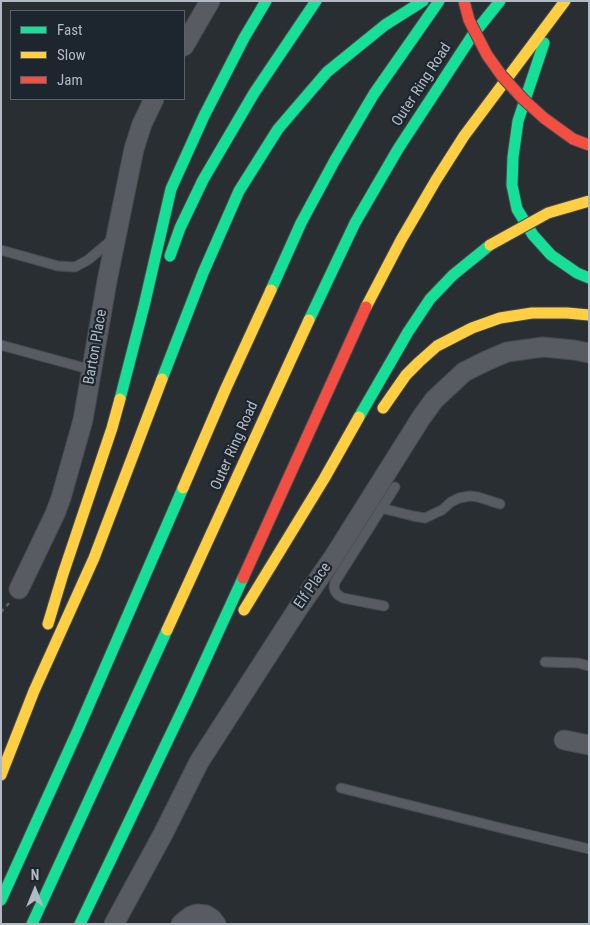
<!DOCTYPE html>
<style>
body{margin:0}
#map{position:relative;width:590px;height:925px;overflow:hidden;background:#292e33;font-family:"Roboto Condensed",sans-serif}
canvas{display:block}
.frame{position:absolute;inset:0;border:2px solid #b2bbc5;pointer-events:none}
.legend{position:absolute;left:10px;top:10px;width:175px;height:90px;box-sizing:border-box;background:#1d252e;border:1px solid #59616a;margin:0;padding:6px 9px;list-style:none;font-size:15px;color:#b2bbc5}
.legend li{display:flex;align-items:center;gap:10px;height:25px}
.legend b{width:25px;border:1px solid #59616a}
.north{position:absolute;left:10px;top:865px;width:50px;height:50px;-webkit-text-stroke:4px #1d252e;paint-order:stroke;rotate:0deg;font-size:14px;font-weight:700;line-height:20px;text-align:center;color:#b2bbc5}
.north::after{content:'';display:block;margin:auto;width:18px;height:22px;background:#b2bbc5;clip-path:polygon(50% 0,100% 100%,50% 72%,0 100%)}
</style>
<div id="map">
<canvas width="590" height="925"></canvas>
<div class="frame"></div>
<ul class="legend">
<li><b style="height:6px;background:#16e098"></b>Fast</li>
<li><b style="height:6px;background:#ffcf43"></b>Slow</li>
<li><b style="height:6px;background:#f24e42"></b>Jam</li>
</ul>
<div class="north">N</div>
</div>
<script>
const g = document.querySelector('canvas').getContext('2d');
g.lineJoin = 'round';
const toPath = rows => new Path2D(rows.map(r => 'M' + r).join(''));
function trace(path, color, width, dash) { g.strokeStyle = color; g.lineWidth = width; g.lineCap = dash ? 'butt' : 'round'; g.setLineDash(dash || []); g.stroke(path); }
function label(font, color, halo, rows, align = 'center') {
  g.font = font + ' "Roboto Condensed",sans-serif'; g.lineWidth = 4.5; g.setLineDash([]); g.textBaseline = 'middle'; g.strokeStyle = halo; g.fillStyle = color; for (const [text, x, y, turn = 0] of rows) {
    g.save(); g.translate(x, y); g.rotate((+turn || 0) * Math.PI / 180); g.textAlign = isNaN(turn) ? turn : align; if (halo) g.strokeText(text, 0, 0); g.fillText(text, 0, 0); g.restore();
  }
}
const lane = toPath([
 [1,250,58,266,75,267,88,260,114,238],
 [1,345,92,370],
 [381,508,413,516,425,518,442,510,451,502,459,498,470,496,478,497,500,504],
 [384,606,343,598,338,595,335,591,334,587,335,582,395,487],
 [545,662,578,663,589,666],
 [341,788,509,830,589,849]
]);
const street = toPath([
 [184,46,210,1],
 [19,589,55,514,61,498,83,420,107,281,134,149,142,124,154,99],
 [564,740,589,745],
 [114,924,163,834,199,762,297,610,333,558,421,418,434,400,464,372,486,361,507,352,543,347,574,350,589,353],
 [181,924,191,916,197,914,206,915,212,919,216,924]
]);
const fast = toPath([
 [544,43,518,121,513,157,512,185,517,209,533,235,551,255,577,273,589,278],
 [170,256,180,228,203,180,254,93,316,1],
 [271,290,301,223,335,160,374,94,439,1],
 [309,320,355,223,398,149,472,36,500,1],
 [162,379,203,273,239,191,278,129,327,72,385,25,423,1],
 [120,399,144,306,171,189,204,116,244,38,266,1],
 [359,417,408,332,430,299,453,275,490,245],
 [1,900,78,730,183,488],
 [32,924,167,630],
 [80,924,188,698,243,578]
]);
const slow = toPath([
 [366,307,401,240,436,180,464,136,565,1],
 [383,408,406,375,419,362,437,346,472,328,500,318,532,313,567,313,589,315],
 [183,488,226,388,271,290],
 [244,610,324,479,359,417],
 [48,624,63,574,112,428,120,399],
 [167,630,309,320],
 [1,775,34,691,94,558,162,379]
]);
const jam = toPath([
 [243,578,366,307]
]);
trace(lane, '#464a4e', 11);
trace(street, '#464a4e', 21);
trace(fast, '#464a4f', 13);
trace(slow, '#464a4f', 13);
trace(jam, '#464a4f', 13);
trace(toPath([
 [1,612,10,602]
]), '#5c6166', 2.5, [4, 4]);
trace(lane, '#585c62', 9);
trace(street, '#585c62', 19);
trace(fast, '#16e098', 11);
trace(slow, '#ffcf43', 11);
trace(jam, '#f24e42', 11);
const slowBridge = toPath([
 [490,245,548,213,589,201]
]);
const jamBridge = toPath([
 [464,1,469,20,487,55,502,76,523,99,544,118,573,139,589,145]
]);
trace(slowBridge, '#464a4f', 13, []);
trace(jamBridge, '#464a4f', 13, []);
trace(slowBridge, '#ffcf43', 11);
trace(jamBridge, '#f24e42', 11);
label('15px', '#b2bbc5', '#1d252e', [
 ["Outer Ring Road",422,85,-57],
 ["Barton Place",96,347,-80],
 ["Outer Ring Road",235,446,-66],
 ["Elf Place",313,586,-55]
]);
</script>
